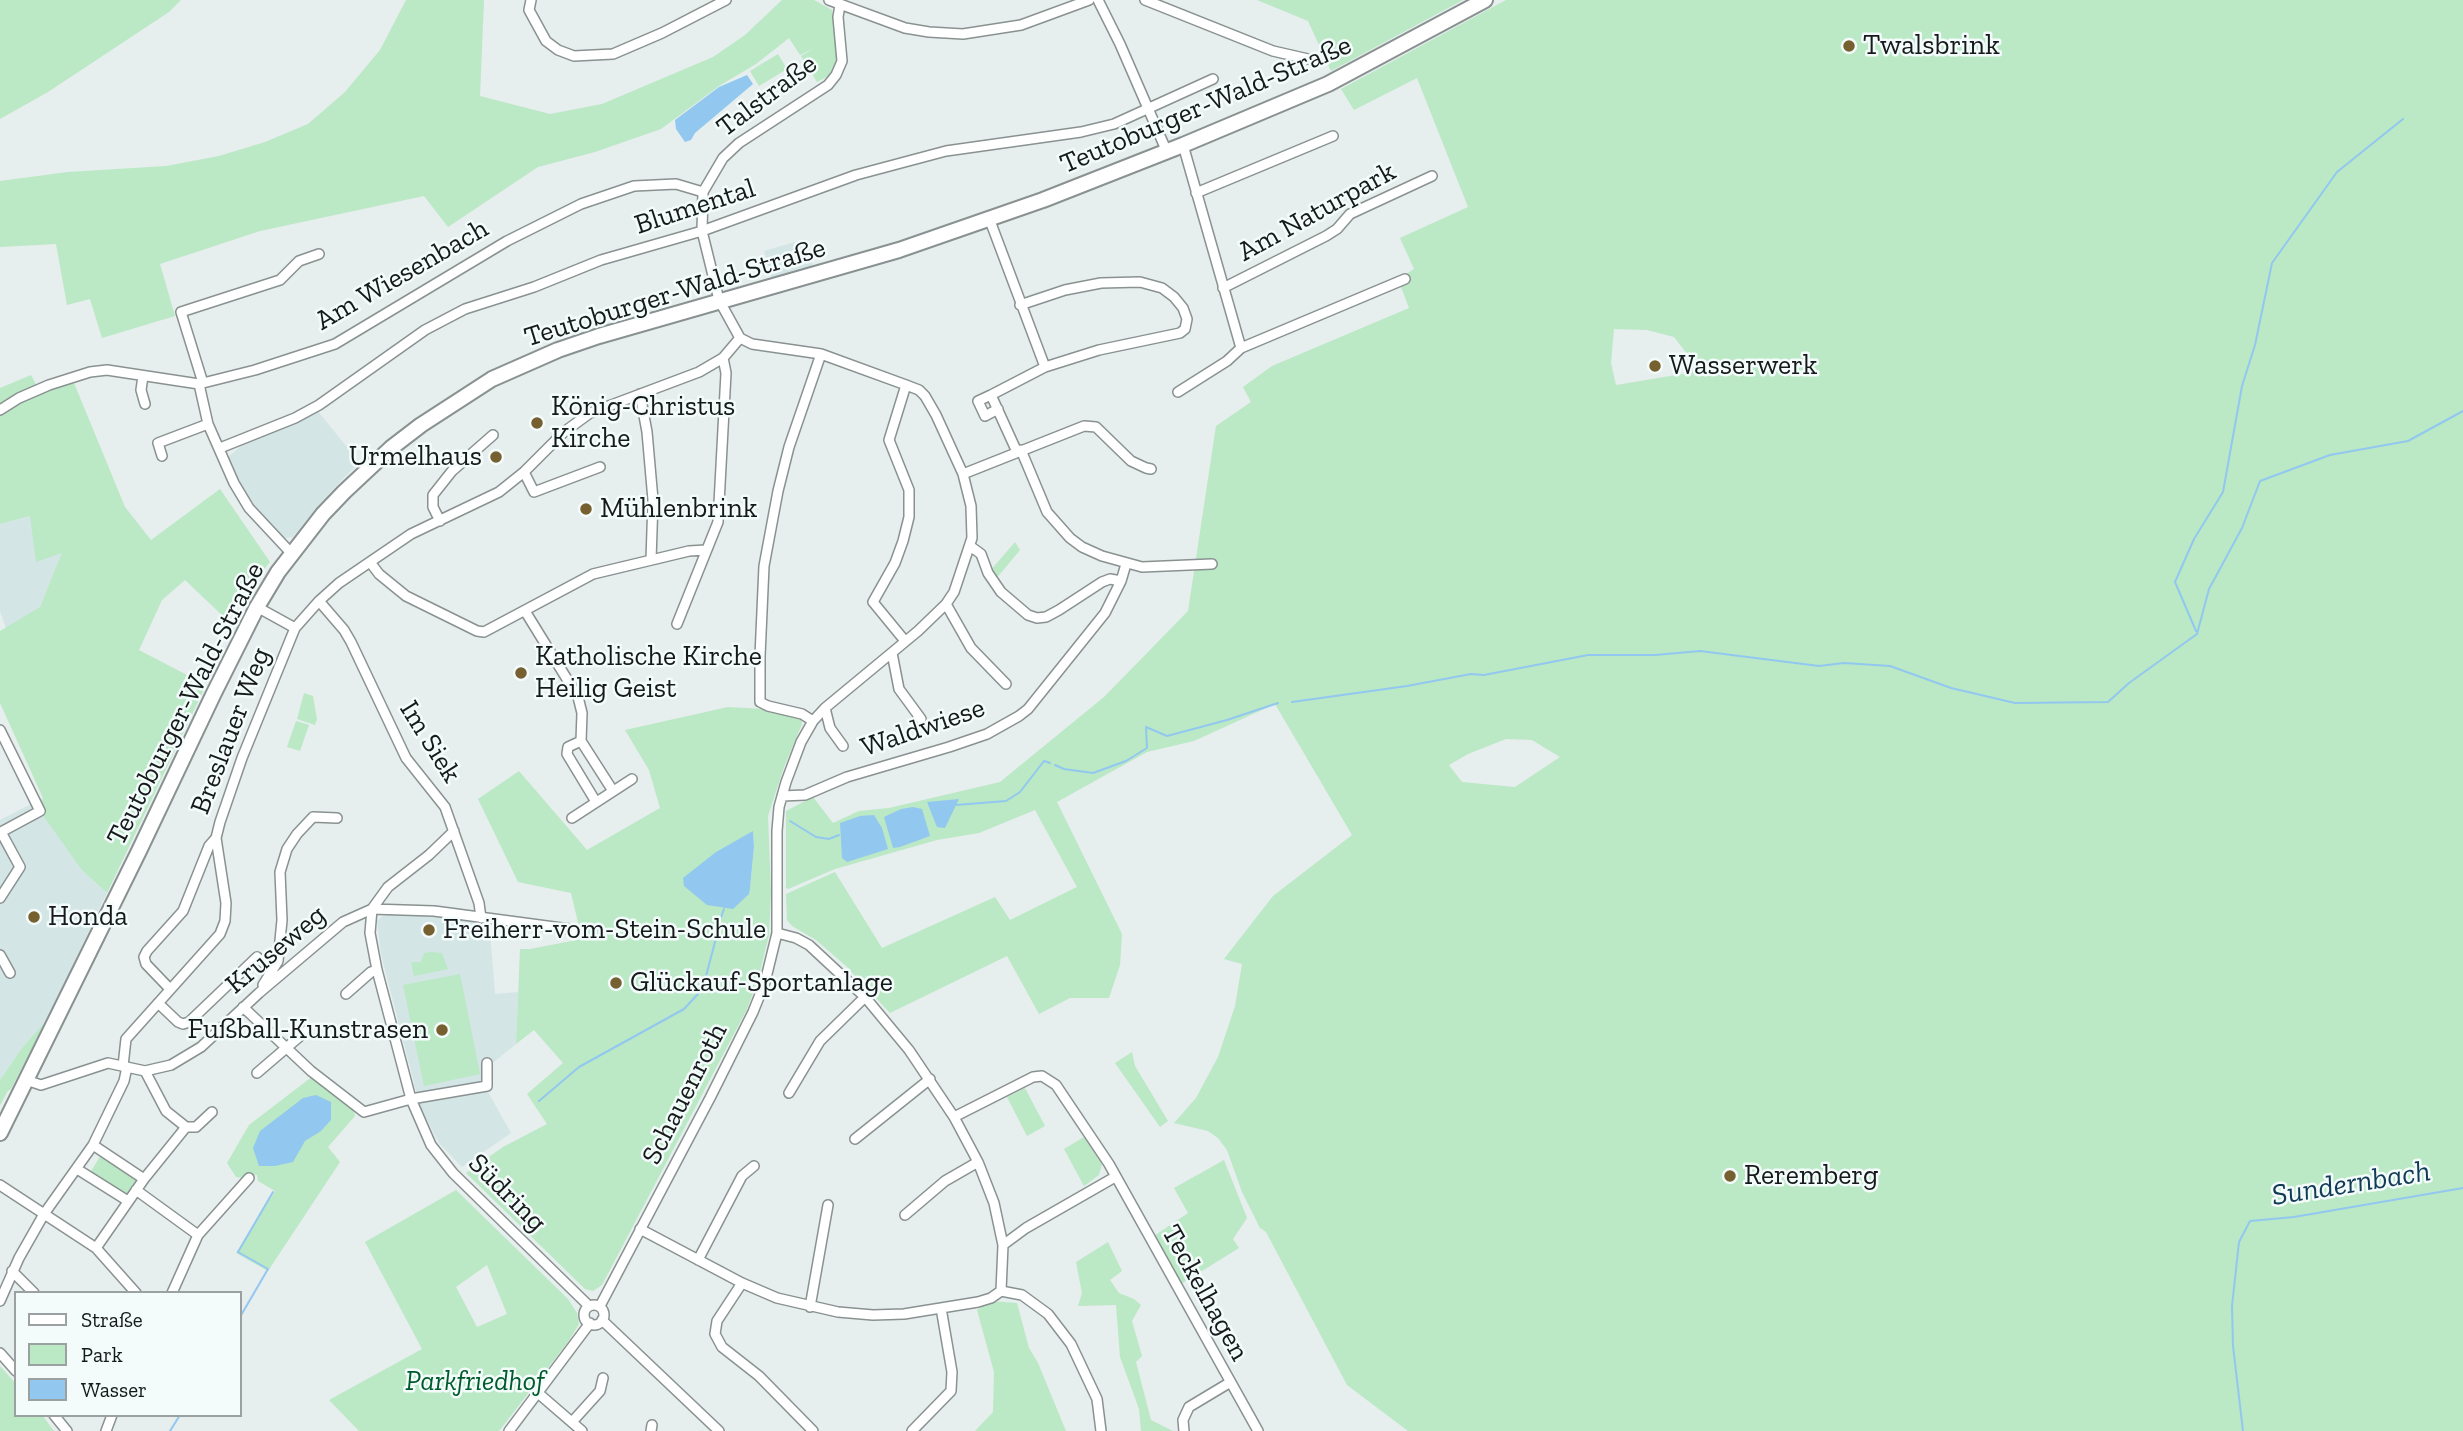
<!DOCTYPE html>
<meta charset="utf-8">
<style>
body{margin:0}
#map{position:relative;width:2463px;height:1431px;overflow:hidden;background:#e6eeee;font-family:"Zilla Slab",serif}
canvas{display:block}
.legend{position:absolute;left:14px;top:1291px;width:228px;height:126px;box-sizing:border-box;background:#f3fbfb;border:2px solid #9ba1a1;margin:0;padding:9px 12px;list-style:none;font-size:21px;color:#161919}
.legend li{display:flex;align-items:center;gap:14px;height:35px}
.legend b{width:35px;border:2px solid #9ba1a1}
</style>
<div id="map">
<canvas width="2463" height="1431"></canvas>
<ul class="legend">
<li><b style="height:9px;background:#fff"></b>Straße</li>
<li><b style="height:19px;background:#bbe8c5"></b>Park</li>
<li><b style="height:19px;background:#92c8ef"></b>Wasser</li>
</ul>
</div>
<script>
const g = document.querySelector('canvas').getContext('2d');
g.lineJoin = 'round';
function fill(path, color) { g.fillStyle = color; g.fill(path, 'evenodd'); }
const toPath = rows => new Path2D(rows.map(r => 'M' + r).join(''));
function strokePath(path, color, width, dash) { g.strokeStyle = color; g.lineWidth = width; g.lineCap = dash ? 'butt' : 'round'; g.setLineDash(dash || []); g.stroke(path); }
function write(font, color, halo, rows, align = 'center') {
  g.font = font + ' "Zilla Slab",serif'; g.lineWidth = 5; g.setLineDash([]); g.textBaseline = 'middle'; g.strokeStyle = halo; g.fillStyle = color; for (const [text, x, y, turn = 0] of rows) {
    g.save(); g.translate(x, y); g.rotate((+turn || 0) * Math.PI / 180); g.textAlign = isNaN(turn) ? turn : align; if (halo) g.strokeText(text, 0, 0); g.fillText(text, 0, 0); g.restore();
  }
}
const built = toPath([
 [805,239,814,269,772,280,764,251],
 [317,410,359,462,326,497,293,537,284,538,263,517,244,490,228,457,246,442],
 [31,516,63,552,40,607,6,628,0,611,0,524],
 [43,798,82,870,107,893,46,1021,22,1048,0,1080,0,820],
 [424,914,489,920,495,994,518,992,516,1044,490,1065,488,1092,511,1133,462,1167,439,1143,420,1106,381,954,377,921,384,915]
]);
const green = toPath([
 [0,0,181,0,169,12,48,92,0,119],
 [406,0,484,0,480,96,550,114,602,104,713,57,745,35,782,0,814,0,832,10,838,57,830,75,817,82,801,56,814,48,800,55,789,38,756,64,719,86,661,129,595,152,538,167,448,227,424,196,260,231,160,264,175,316,102,338,90,299,67,305,56,244,0,247,0,181,68,172,166,166,219,156,265,142,308,124,345,92,380,50],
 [1257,0,1463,0,1331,71,1308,21],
 [1506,0,2463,0,2463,1431,1408,1431,1347,1385,1266,1232,1260,1228,1242,1192,1227,1150,1218,1138,1208,1131,1174,1123,1196,1098,1218,1057,1235,1006,1242,964,1224,959,1273,896,1352,835,1275,704,1194,741,1147,752,1057,802,1122,934,1120,965,1109,998,1070,998,1039,1014,1007,956,890,1013,846,966,816,940,792,926,787,920,786,894,835,872,882,948,995,897,1010,920,1077,887,1035,810,979,833,937,840,835,869,788,889,786,888,786,811,813,797,833,823,859,811,889,808,1000,782,1104,697,1188,611,1216,426,1251,402,1243,387,1272,366,1409,308,1398,279,1414,269,1400,238,1468,207,1417,78,1354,110,1341,89],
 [1614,329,1647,330,1674,337,1688,355,1688,373,1616,385,1611,363],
 [1506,739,1532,740,1560,757,1515,787,1462,782,1449,765,1468,754],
 [778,54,787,69,759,86,750,71],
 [31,375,40,392,74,383,125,507,151,540,220,489,270,562,224,617,185,580,162,600,139,650,206,685,107,893,82,870,40,811,43,798,0,703,0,631,40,607,62,553,36,562,30,516,0,524,0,388],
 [1015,542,1020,550,995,580,990,571],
 [304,693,313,696,317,719,315,725,297,719],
 [728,707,764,709,801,719,802,724,784,767,768,816,771,892,769,935,758,980,747,1009,602,1285,593,1291,585,1289,466,1173,503,1147,547,1124,527,1094,563,1063,534,1030,516,1044,520,949,530,949,582,939,571,893,518,882,478,799,519,771,587,850,660,808,649,770,625,730],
 [753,832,754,847,750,888,716,852],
 [296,721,309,725,300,751,287,747],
 [431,952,442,953,448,969,414,976,411,962,421,962,424,953],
 [460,974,480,1074,424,1086,403,985],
 [46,1021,11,1089,8,1091,0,1105,0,1080,22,1048],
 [1132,1052,1135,1066,1168,1121,1160,1127,1115,1063],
 [313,1076,353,1106,355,1116,328,1147,340,1162,268,1271,236,1253,275,1191,258,1181,257,1175,247,1174,243,1178,236,1177,227,1163,249,1125],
 [1025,1088,1045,1126,1027,1136,1007,1097],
 [1084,1137,1102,1164,1099,1175,1084,1186,1064,1149],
 [101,1155,139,1180,128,1197,90,1173],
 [1224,1160,1247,1218,1233,1239,1239,1248,1181,1284,1154,1236,1188,1213,1174,1188],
 [456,1190,568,1299,577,1313,579,1324,568,1342,499,1431,359,1431,329,1400,422,1349,365,1242],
 [487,1265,507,1314,477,1327,456,1287],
 [1108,1242,1122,1271,1110,1280,1119,1293,1134,1299,1141,1305,1132,1321,1142,1356,1136,1362,1151,1420,1173,1431,1141,1431,1139,1409,1120,1357,1116,1305,1078,1306,1082,1293,1076,1262],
 [991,1301,1017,1303,1029,1348,1038,1363,1066,1431,975,1431,993,1412,994,1372,977,1310],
 [0,1366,16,1384,16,1415,42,1415,54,1431,0,1431]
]);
const water = toPath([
 [747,75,753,84,695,133,691,140,685,142,676,129,675,120,719,87],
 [959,799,945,828,937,827,927,802],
 [913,807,922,809,930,836,900,847,893,848,884,817,901,809],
 [874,815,882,828,888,849,847,862,842,858,840,823,860,816],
 [753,831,754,847,750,888,749,894,733,909,707,905,684,886,683,878,716,852],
 [316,1095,331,1102,331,1120,321,1131,305,1141,293,1162,275,1166,259,1166,253,1148,260,1131,303,1098]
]);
const stream = toPath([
 [2196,631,2175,582,2194,539,2223,492,2242,386,2255,345,2272,263,2337,172,2403,119],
 [1292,702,1407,686,1471,674,1484,675,1588,655,1655,655,1700,651,1819,666,1844,663,1890,666,1951,688,2015,703,2108,702,2129,683,2197,634,2209,589,2242,528,2260,481,2330,455,2408,441,2463,411],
 [1055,765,1064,769,1093,773,1126,761,1147,748,1146,727,1167,736,1227,720,1278,703],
 [956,805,1006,801,1020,792,1044,761,1050,763],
 [790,821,816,837,829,839,839,835],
 [720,920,724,909],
 [539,1101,579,1067,684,1009,698,994,706,976,719,927],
 [240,1317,268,1269,238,1252,273,1192],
 [170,1431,180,1415],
 [2243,1431,2233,1346,2232,1306,2239,1242,2250,1221,2294,1217,2463,1188]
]);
const minor = toPath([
 [531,0,529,10,546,41,558,50,574,56,613,54,662,33,726,0],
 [829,0,905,28,929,32,963,34,1021,25,1089,0],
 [1098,0,1120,44,1167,152],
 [1145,0,1273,51,1308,59],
 [1183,145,1241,348],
 [1196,193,1333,136],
 [989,218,1045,367],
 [1223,288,1326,236,1337,229,1350,214,1432,176],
 [143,376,141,390,145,404],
 [203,383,181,312,280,280,299,261,319,254],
 [199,384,208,424,234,483,249,508,291,553],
 [1178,392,1227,361,1241,348,1405,279],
 [640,394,647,432,653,500,651,560],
 [991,395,978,401,985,416,998,409],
 [0,410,19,398,49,385,90,372,107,370,199,384,255,370,335,344,507,241,581,204,634,186,676,184,703,192],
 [220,448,295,418,319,405,425,330,465,309,534,287,601,260,702,231,856,175,946,151,1081,132,1114,124,1213,79],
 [1021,450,1047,512,1070,538,1082,547,1102,556,1142,567,1212,564],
 [1017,452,991,395,1045,367,1099,350,1180,333,1185,329,1187,319,1183,308,1174,297,1162,288,1140,282,1101,283,1065,290,1020,305],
 [162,456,158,443,208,424],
 [524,472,534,492,600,467],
 [963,474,1084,426,1096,427,1131,461,1146,468,1151,469],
 [440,521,433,507,433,495,452,471,493,435],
 [970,546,981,554,988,573,1001,592,1028,615,1037,618,1046,617,1059,610,1102,582,1110,579,1121,581],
 [370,562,379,574,406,596,477,631,484,632,593,574,689,551,706,550],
 [319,601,344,630,351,642,406,758,445,807,479,903,481,918],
 [946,604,971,648,1006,684],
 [525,611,578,697,582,713,581,741,613,791],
 [677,624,718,522,726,373,723,358],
 [295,628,319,601,339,583,411,534,499,492,524,472,564,432,590,413,699,372,723,358,740,338],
 [905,641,873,602,895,563,903,541,909,517,909,490,889,440,906,385],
 [892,653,899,689,921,719],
 [825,708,830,728,843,746],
 [813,721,802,714,768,706,760,702,760,656,764,566,778,491,789,447,821,354],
 [0,730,40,811,1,832,20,867,0,898],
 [581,741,568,747,567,754,596,802],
 [782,796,805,795,847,777,949,747,987,734,1019,716,1028,709,1105,613,1121,581,1126,564],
 [572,818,632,779],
 [454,831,429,855,388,887,372,909,370,933,377,970,411,1099,431,1145,453,1173,589,1306],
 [0,955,10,973],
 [263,985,278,961,282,920,280,872,287,849,297,834,313,817,337,818],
 [170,989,146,964,144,957,147,951,183,911,209,846,216,838],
 [346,994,371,972,377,970],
 [158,1003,178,1022,183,1024,189,1022,257,957,273,972],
 [243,1007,311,1071,364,1112,411,1099,487,1086,487,1063],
 [123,1066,126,1039,220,934,225,921,226,903,216,838,220,822,242,758,295,628,257,607],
 [145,1071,166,1111,186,1127,196,1127,212,1112],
 [257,1073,306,1031],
 [26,1080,41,1085,108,1063,145,1071,171,1065,201,1047,259,993,343,922,372,909,434,911,577,930],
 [789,1093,820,1041,865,997],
 [954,1117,1033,1077,1042,1076,1056,1085,1109,1164,1258,1431],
 [855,1139,930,1079],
 [93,1145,144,1179],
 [77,1169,128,1201],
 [0,1185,96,1248,136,1293],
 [136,1190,198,1235],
 [905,1215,945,1181,978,1162],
 [640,1229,742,1283,777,1298,838,1312,873,1315,904,1314,978,1302,991,1298,1001,1291,1003,1245,994,1203,978,1162,954,1117,909,1050,865,997,809,945,796,938,777,933],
 [1003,1245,1026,1228,1115,1177],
 [96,1248,144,1179,186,1127],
 [698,1260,742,1176,754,1166],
 [12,1271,34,1293],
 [742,1283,717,1321,715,1334,722,1347,759,1376,813,1431],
 [1001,1291,1022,1295,1048,1314,1071,1344,1097,1399,1101,1431],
 [172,1293,198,1235,249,1178],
 [0,1301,19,1258,44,1214,93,1145,124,1081,127,1067],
 '584 1315a10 10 0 1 1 20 0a10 10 0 1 1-20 0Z',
 [600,1306,710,1098,753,1012,765,982,777,933,777,831,779,807,786,782,801,742,813,721,825,708,918,631,946,604,954,592,972,538,971,506,963,474,936,415,925,396,919,390,906,385,821,354,752,344,740,338,719,300,702,231,703,192,723,158,739,143,828,85,836,75,842,61,838,17,840,5],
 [810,1307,828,1205],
 [602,1320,719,1431],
 [0,1353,16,1371],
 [538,1393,582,1431],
 [54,1415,67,1431],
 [572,1422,600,1391,603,1378],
 [106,1431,112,1415],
 [509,1431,590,1323],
 [651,1431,652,1425],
 [912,1431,951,1391,952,1372,941,1308],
 [1184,1431,1183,1420,1189,1407,1229,1383]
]);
const primary = toPath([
 [0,1133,139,851,214,693,257,607,278,572,323,514,344,492,391,448,421,425,492,379,558,350,599,336,899,250,1043,200,1183,145,1328,84,1485,0]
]);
const markers = [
 [1849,46,7,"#766030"],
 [1655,366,7,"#766030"],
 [537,423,7,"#766030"],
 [496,457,7,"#766030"],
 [586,509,7,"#766030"],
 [521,673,7,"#766030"],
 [34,917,7,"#766030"],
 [429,930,7,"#766030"],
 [616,983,7,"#766030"],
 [442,1030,7,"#766030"],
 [1730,1176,7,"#766030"]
];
const poiNames = [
 ["Twalsbrink",1863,46],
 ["Wasserwerk",1669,366],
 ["König-Christus",551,407],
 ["Kirche",551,439],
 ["Urmelhaus",482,457,"right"],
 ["Mühlenbrink",600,509],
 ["Katholische Kirche",535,657],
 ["Heilig Geist",535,689],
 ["Honda",48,917],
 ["Freiherr-vom-Stein-Schule",443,930],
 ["Glückauf-Sportanlage",630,983],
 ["Fußball-Kunstrasen",428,1030,"right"],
 ["Reremberg",1744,1176]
];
const streetNames = [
 ["Talstraße",767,96,-37],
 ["Teutoburger-Wald-Straße",1206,105,-23],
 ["Blumental",695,207,-18],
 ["Am Naturpark",1317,212,-29],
 ["Am Wiesenbach",402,275,-30],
 ["Teutoburger-Wald-Straße",675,293,-17],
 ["Teutoburger-Wald-Straße",186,704,-63],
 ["Waldwiese",923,728,-19],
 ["Breslauer Weg",231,731,-69],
 ["Im Siek",430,742,58],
 ["Kruseweg",276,950,-40],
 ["Schauenroth",685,1094,-63],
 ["Südring",507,1193,45],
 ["Teckelhagen",1205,1293,61]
];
const parkNames = [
 ["Parkfriedhof",475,1382]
];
const waterNames = [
 ["Sundernbach",2351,1184,-9]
];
fill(built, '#d3e5e5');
fill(green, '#bbe8c5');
fill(water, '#92c8ef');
strokePath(stream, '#92c8ef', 2);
strokePath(minor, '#8a9191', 12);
strokePath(primary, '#8a9191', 18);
strokePath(minor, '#fff', 9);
strokePath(primary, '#fff', 14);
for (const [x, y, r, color] of markers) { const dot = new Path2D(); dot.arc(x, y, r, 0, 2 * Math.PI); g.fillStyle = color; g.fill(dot); strokePath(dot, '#f3fbfb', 2.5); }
write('28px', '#161919', '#f3fbfb', poiNames, 'left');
write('28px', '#161919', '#f3fbfb', streetNames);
write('italic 28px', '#005b2b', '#f3fbfb', parkNames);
write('italic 30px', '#103a55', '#f3fbfb', waterNames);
</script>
